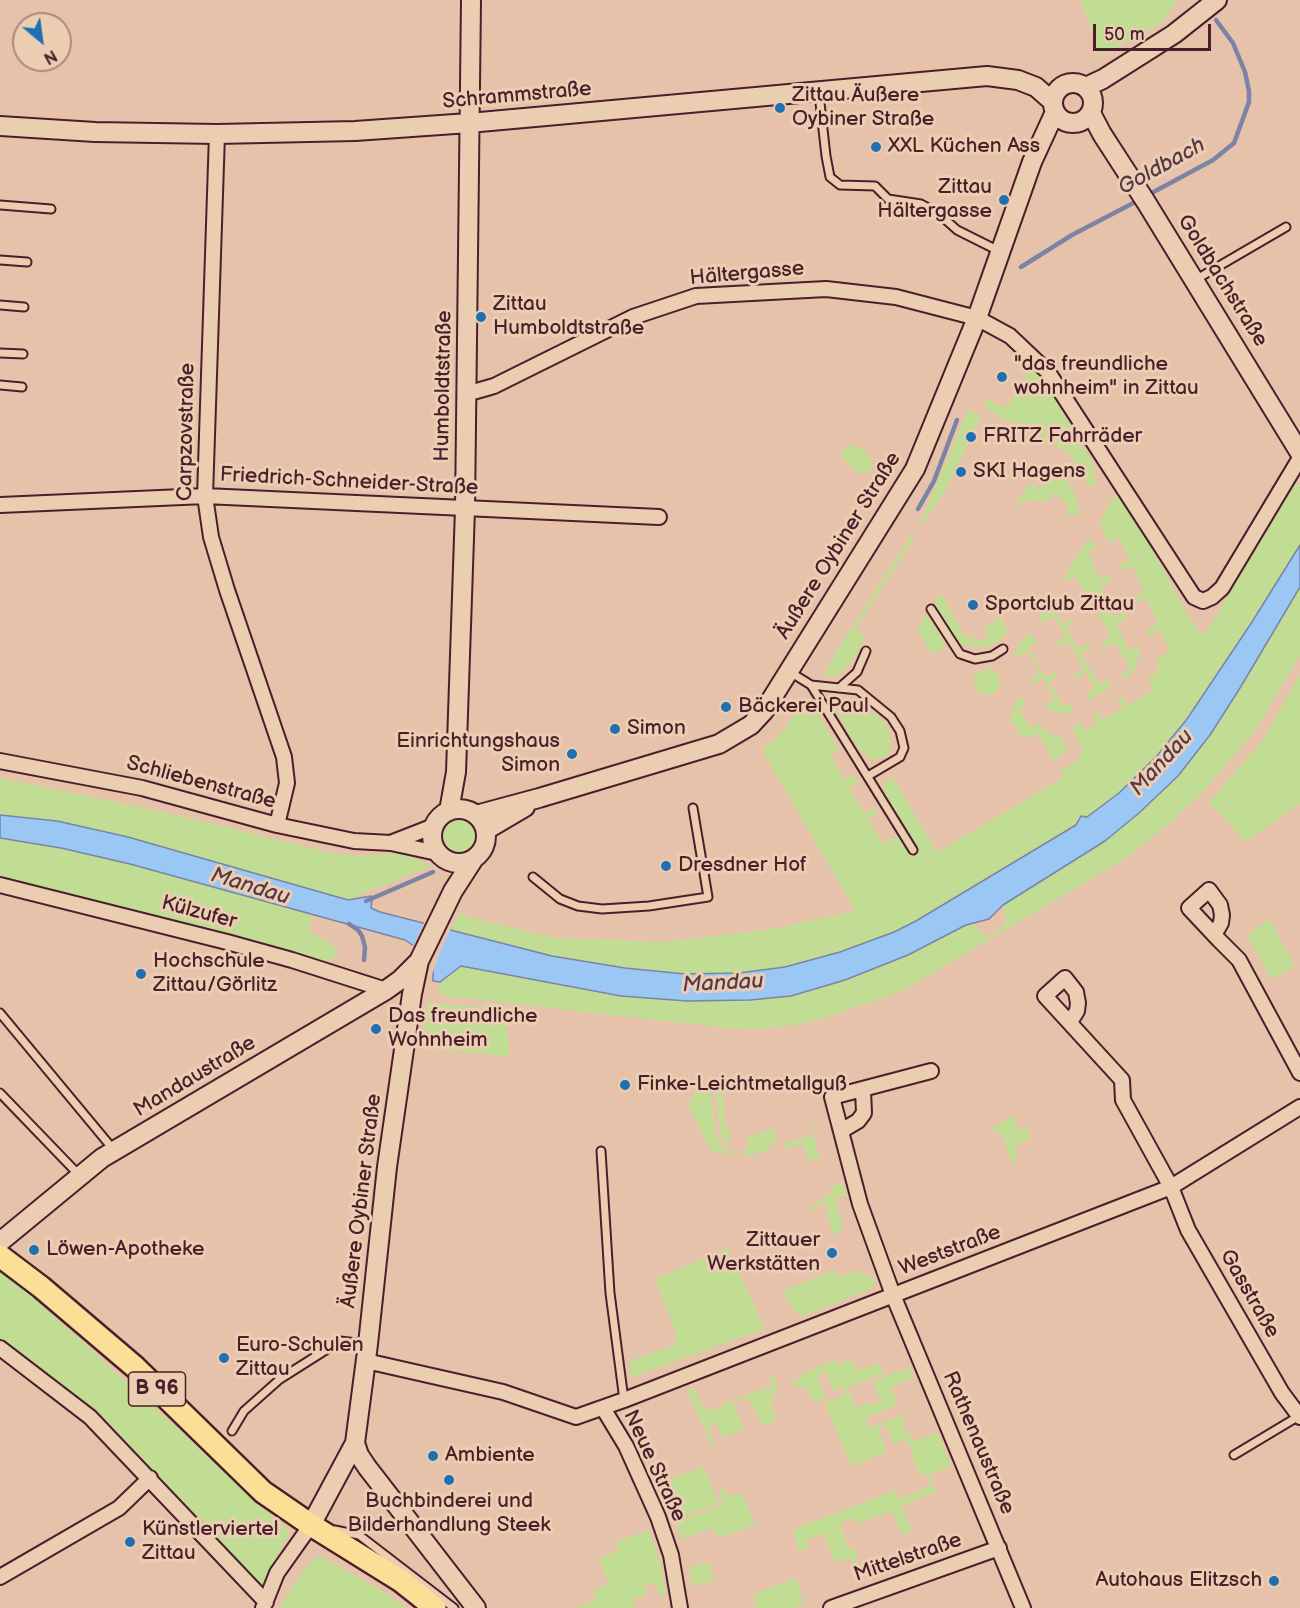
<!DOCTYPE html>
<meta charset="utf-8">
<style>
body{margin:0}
#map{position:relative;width:1300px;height:1608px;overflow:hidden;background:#e7c2ab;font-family:"Balsamiq Sans",sans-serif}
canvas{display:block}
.north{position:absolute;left:12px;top:12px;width:60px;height:60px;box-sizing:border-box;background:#ebceb2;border:2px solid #ab887c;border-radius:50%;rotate:151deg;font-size:16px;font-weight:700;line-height:24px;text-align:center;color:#4a1f2b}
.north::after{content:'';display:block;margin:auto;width:21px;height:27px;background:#1f6fb2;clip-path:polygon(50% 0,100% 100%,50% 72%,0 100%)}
.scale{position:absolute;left:1093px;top:24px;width:118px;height:27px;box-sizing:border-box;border:3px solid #4a1f2b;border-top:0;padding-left:8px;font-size:18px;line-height:21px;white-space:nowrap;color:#4a1f2b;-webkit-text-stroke:4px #ebceb2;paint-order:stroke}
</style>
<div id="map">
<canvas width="1300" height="1608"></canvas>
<div class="north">N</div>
<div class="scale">50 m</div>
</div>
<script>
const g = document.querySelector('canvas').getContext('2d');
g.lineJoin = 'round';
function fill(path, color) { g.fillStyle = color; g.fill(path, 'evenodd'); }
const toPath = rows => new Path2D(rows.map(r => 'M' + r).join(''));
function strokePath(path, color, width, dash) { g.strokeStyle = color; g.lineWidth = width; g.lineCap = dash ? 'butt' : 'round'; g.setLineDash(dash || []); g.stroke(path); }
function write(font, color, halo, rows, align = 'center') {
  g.font = font + ' "Balsamiq Sans",sans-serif'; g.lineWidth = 6; g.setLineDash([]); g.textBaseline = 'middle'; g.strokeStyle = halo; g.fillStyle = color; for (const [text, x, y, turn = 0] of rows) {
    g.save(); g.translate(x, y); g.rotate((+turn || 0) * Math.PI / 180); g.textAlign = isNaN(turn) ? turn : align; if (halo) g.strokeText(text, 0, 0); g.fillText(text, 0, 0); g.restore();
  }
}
const green = toPath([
 [1080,0,1177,0,1161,23,1101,56],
 [1033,369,1053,396,1095,467,1093,470,1097,483,1095,486,1091,486,1088,484,1069,454,1016,421,1008,422,984,407,986,399,1003,407,1005,404,1009,406,1019,382],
 [969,408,981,417,945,491,922,526,920,523],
 [852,445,865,450,873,465,868,472,863,472,860,475,846,462,841,454,845,451,844,448],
 [1062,470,1076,496,1080,514,1066,515,1069,505,1054,493,1048,502,1033,500,1015,505,1029,483,1040,490,1048,479],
 [1297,481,1300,486,1300,545,1252,622,1187,719,1156,757,1120,793,1087,817,1081,816,1076,825,916,921,894,932,840,952,785,967,739,973,685,974,625,968,552,956,451,929,459,913,469,917,555,938,666,942,765,930,849,913,855,910,762,750,782,732,807,697,839,749,830,755,845,780,854,775,859,782,849,788,865,813,875,808,878,813,868,819,883,844,897,837,901,838,911,855,917,851,884,796,883,791,884,784,892,776,937,852,1063,778,1060,771,1079,760,1083,749,1073,730,1074,726,1080,722,1086,731,1097,723,1092,714,1097,712,1103,720,1123,708,1118,699,1122,696,1128,705,1154,690,1148,681,1157,672,1158,657,1170,651,1160,630,1148,635,1146,630,1158,624,1146,598,1134,603,1132,597,1144,592,1132,565,1120,570,1118,565,1129,560,1120,538,1108,543,1100,521,1110,503,1115,497,1123,495,1193,624,1204,636],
 [912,534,915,537,855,629,866,636,856,656,841,674,833,677,823,676,839,647],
 [1090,539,1097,548,1088,552,1099,579,1109,575,1111,581,1101,585,1115,617,1125,613,1127,619,1117,624,1128,650,1139,646,1139,655,1135,669,1126,678,1120,674,1130,668,1115,642,1104,648,1101,643,1111,636,1094,607,1083,613,1080,608,1090,601,1075,576,1064,582,1063,580,1087,540],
 [1300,587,1300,656,1254,732,1203,792,1164,828,1123,860,904,990,834,1015,796,1025,762,1029,727,1028,445,996,438,991,440,982,461,966,621,996,687,1001,750,1000,791,996,974,923,979,932,988,937,1002,928,1006,919,1003,905,1105,841,1139,813,1178,776,1210,735,1240,688],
 [941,593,966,638,973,634,975,642,986,638,985,627,1001,617,1007,631,1004,635,999,642,986,647,968,647,959,643,934,604],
 [1053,595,1059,599,1051,604,1063,624,1071,619,1074,623,1066,628,1078,649,1087,644,1090,649,1081,654,1100,685,1108,680,1110,684,1108,689,1092,698,1090,699,1085,694,1095,688,1086,672,1076,679,1073,674,1084,668,1068,641,1057,647,1055,643,1066,637,1054,617,1043,623,1039,617],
 [927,614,945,643,943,649,932,654,917,630],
 [1031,634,1037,641,1028,647,1045,677,1055,671,1058,676,1049,682,1064,707,1074,702,1073,709,1069,713,1056,713,1044,705,1055,699,1043,678,1031,684,1029,680,1040,673,1027,652,1016,658,1015,652,1026,635],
 '974 682a13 13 0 1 1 26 0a13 13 0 1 1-26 0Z',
 [1300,675,1300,803,1246,842,1209,802,1263,740],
 [1020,698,1023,699,1027,704,1019,709,1031,728,1039,724,1046,732,1063,738,1067,749,1062,755,1053,761,1038,733,1030,738,1017,734,1018,725,1010,723,1016,699],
 [848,700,853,701,878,716,886,724,891,739,891,746,889,754,884,758,873,760,870,759,856,746,838,713,839,705],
 [0,778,168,813,327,852,353,856,403,854,413,856,431,866,348,900,128,837,57,821,0,815],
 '444 836a16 16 0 1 1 32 0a16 16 0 1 1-32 0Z',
 [0,838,61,848,130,864,313,915,308,930,339,949,331,962,0,878],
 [1270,919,1295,967,1271,979,1247,935],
 [428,1003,505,1009,510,1057,423,1047],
 [722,1088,725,1124,730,1135,727,1144,731,1152,737,1154,737,1156,731,1154,726,1149,720,1133,716,1094,716,1089],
 [696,1092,711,1092,715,1132,726,1156,713,1152,708,1146,688,1104],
 [807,1112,820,1159,808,1161,803,1144,784,1148,783,1143,812,1136,806,1113],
 [1016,1117,1016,1130,1028,1128,1030,1139,1015,1146,1017,1160,1011,1162,1003,1135,992,1130,993,1128,1008,1118],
 [773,1126,777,1143,769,1144,770,1150,746,1156,742,1153,749,1146,747,1136,769,1131,769,1127],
 [843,1183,847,1195,836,1198,843,1230,832,1235,826,1202,812,1209,810,1206,834,1192,831,1186],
 [728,1248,765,1329,629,1378,631,1360,673,1346,677,1334,655,1279],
 [0,1266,290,1532,259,1590,94,1413,0,1338],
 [834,1270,839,1278,856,1271,874,1279,876,1284,869,1290,803,1316,794,1310,782,1291],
 [834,1360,837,1365,848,1360,854,1364,857,1371,879,1363,881,1370,887,1372,848,1387,856,1407,870,1402,871,1405,880,1401,873,1381,911,1367,915,1377,891,1387,898,1405,866,1418,869,1428,902,1415,906,1425,903,1426,906,1434,909,1433,913,1442,938,1432,951,1467,930,1474,936,1491,901,1507,912,1530,908,1533,904,1533,899,1530,892,1511,856,1524,854,1518,840,1523,849,1549,855,1548,861,1584,850,1558,834,1562,824,1533,806,1540,809,1548,798,1552,794,1529,896,1490,898,1500,931,1486,927,1474,920,1476,911,1454,913,1453,910,1443,907,1444,905,1439,893,1444,885,1425,878,1428,887,1452,851,1466,825,1403,846,1394,843,1387,833,1390,826,1372,817,1376,826,1398,813,1402,807,1388,793,1385,792,1382,800,1379,799,1376],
 [774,1374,778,1387,770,1401,777,1420,762,1426,756,1409,753,1409,749,1398,733,1403,744,1429,723,1438,716,1423,708,1428,715,1443,711,1444,687,1390,694,1387,704,1411,716,1406,718,1410,723,1408,721,1405,764,1388,765,1391,771,1389,770,1386,773,1385,769,1376],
 [703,1466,719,1503,675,1519,662,1483],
 [723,1489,728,1495,734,1496,740,1493,743,1495,755,1525,718,1539,713,1528,681,1539,676,1522,724,1505,719,1490],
 [649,1530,661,1566,666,1593,658,1595,656,1583,645,1585,646,1596,632,1599,635,1608,576,1608,595,1600,594,1590,609,1584,599,1559,619,1550,615,1542],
 [316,1556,326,1559,384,1592,406,1608,279,1608,299,1577],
 [710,1563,714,1581,692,1586,689,1567],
 [796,1578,804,1604,792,1608,752,1608,758,1606,753,1594]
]);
const water = toPath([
 [1300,545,1300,587,1240,688,1210,735,1178,776,1139,813,1105,841,1003,905,989,919,966,925,908,955,845,980,791,996,750,1000,687,1001,621,996,461,966,440,982,433,981,433,959,405,940,130,864,61,848,0,838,0,815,57,821,128,837,348,900,371,896,372,900,371,908,380,912,552,956,625,968,685,974,739,973,785,967,840,952,894,932,916,921,1076,825,1081,816,1087,817,1119,793,1156,757,1187,719,1252,622,1300,545]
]);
const pier = toPath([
 [425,921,452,926,440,952,430,980,430,961,412,948]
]);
const stream = toPath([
 [1148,195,1213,160,1234,143,1249,102,1249,91,1245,72,1233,43,1216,20],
 [1021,267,1072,235,1141,199],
 [918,509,934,481,957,420],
 [366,901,433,872],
 [349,924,358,930,362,936,365,947,364,960]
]);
const lane = toPath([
 [819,94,826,156,830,177,840,185,875,186,888,199,921,204,938,213,957,230,999,251],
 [0,205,51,209],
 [0,260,27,262],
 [1195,280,1286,227],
 [0,305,24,307],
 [0,353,23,354],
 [0,385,22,387],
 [931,609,960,654,975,659,992,656,1003,649],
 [790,672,811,685,858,690,891,717,900,731,904,748,900,757,868,776],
 [811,685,913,850],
 [839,688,857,672,866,651],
 [533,877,560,899,578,906,602,909,649,906,708,897,693,808],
 [0,1013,113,1149],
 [0,1093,79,1175],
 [601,1151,610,1293,624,1400],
 [232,1431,244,1411,280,1379,340,1341,366,1344],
 [1234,1455,1299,1416],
 [335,1530,359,1535,454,1608]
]);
const street = toPath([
 [217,134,205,496,211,537,227,590,284,757,287,783,277,825],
 [466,394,494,386,633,317,696,296,826,289,896,297,977,318,1010,336,1048,372,1194,597,1203,601,1212,597,1222,588,1300,458],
 [0,505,205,496,659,517],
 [0,761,142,788,277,825,354,841,391,843,437,853],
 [393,842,434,826],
 [0,885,227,942,292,960,386,990],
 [1214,935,1221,923,1222,915,1220,905,1209,890,1189,908,1219,940,1239,960,1300,1073],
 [1070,1022,1077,1011,1078,1003,1076,992,1065,978,1045,996,1122,1080,1123,1100,1171,1187,1188,1230,1282,1393,1300,1417],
 [931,1071,832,1097,860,1204,893,1295,1023,1608],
 [841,1131,858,1121,864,1113,863,1090],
 [0,1348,90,1417,266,1602],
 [366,1361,503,1392,576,1417,624,1400,1171,1187,1300,1107],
 [603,1408,626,1446,658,1517,671,1555,680,1608],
 [0,1577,119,1508,150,1478],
 [263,1608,277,1573,311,1525],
 [831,1608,999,1548]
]);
const secondary = toPath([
 '1053 103a20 20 0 1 1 40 0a20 20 0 1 1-40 0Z',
 [1086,87,1103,79,1174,34,1217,0],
 [1091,113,1102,134,1146,202,1300,453],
 [0,126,95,132,217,134,355,131,469,123,987,76,1018,80,1036,87,1053,102],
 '432 836a27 27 0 1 1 54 0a27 27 0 1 1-54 0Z',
 [449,811,456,772,465,509,471,0],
 [476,815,539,798,719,744,751,725,764,711,915,469,977,318,1032,162,1055,112],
 [486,830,525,807],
 [0,1242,102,1158,386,990,400,980,419,961],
 [355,1443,359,1455,367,1467,476,1608],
 [311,1525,355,1443,368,1344,387,1167,412,994,419,961,453,891,473,860]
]);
const primary = toPath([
 [0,1256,41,1287,135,1367,263,1492,311,1525,401,1581,435,1608]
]);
const markers = [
 [780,108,6,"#1f6fb2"],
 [876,147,6,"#1f6fb2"],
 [1004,200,6,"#1f6fb2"],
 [481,317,6,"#1f6fb2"],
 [1002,377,6,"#1f6fb2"],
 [971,437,6,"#1f6fb2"],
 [961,472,6,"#1f6fb2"],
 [973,605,6,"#1f6fb2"],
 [726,707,6,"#1f6fb2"],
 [615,729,6,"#1f6fb2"],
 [572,754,6,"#1f6fb2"],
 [666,866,6,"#1f6fb2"],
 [141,974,6,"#1f6fb2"],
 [376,1029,6,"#1f6fb2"],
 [625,1085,6,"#1f6fb2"],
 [34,1250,6,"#1f6fb2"],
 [832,1253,6,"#1f6fb2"],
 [224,1358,6,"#1f6fb2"],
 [433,1456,6,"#1f6fb2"],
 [449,1480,6,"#1f6fb2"],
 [130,1542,6,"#1f6fb2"],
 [1274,1581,6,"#1f6fb2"]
];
const shields = [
 [157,1389,57]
];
const shieldNames = [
 ["B 96",157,1389]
];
const streetNames = [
 ["Schrammstraße",517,96,-5],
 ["Hältergasse",747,274,-5],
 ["Goldbachstraße",1222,281,58],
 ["Humboldtstraße",444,386,-89],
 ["Carpzovstraße",187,432,-89],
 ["Friedrich-Schneider-Straße",349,482,3],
 ["Äußere Oybiner Straße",839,546,-58],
 ["Schliebenstraße",201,783,15],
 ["Külzufer",199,913,15],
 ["Mandaustraße",195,1077,-31],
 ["Äußere Oybiner Straße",362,1201,-83],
 ["Weststraße",950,1251,-21],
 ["Gasstraße",1249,1294,60],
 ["Rathenaustraße",978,1443,67],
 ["Neue Straße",654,1466,65],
 ["Mittelstraße",908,1558,-19]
];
const poiNames = [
 ["Zittau Äußere",792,96],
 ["Oybiner Straße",792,120],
 ["XXL Küchen Ass",888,147],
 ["Zittau",992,188,"right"],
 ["Hältergasse",992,212,"right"],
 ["Zittau",493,305],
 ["Humboldtstraße",493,329],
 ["\"das freundliche",1014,365],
 ["wohnheim\" in Zittau",1014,389],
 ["FRITZ Fahrräder",983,437],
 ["SKI Hagens",973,472],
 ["Sportclub Zittau",985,605],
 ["Bäckerei Paul",738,707],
 ["Simon",627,729],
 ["Einrichtungshaus",560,742,"right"],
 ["Simon",560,766,"right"],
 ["Dresdner Hof",678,866],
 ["Hochschule",153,962],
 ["Zittau/Görlitz",153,986],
 ["Das freundliche",388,1017],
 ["Wohnheim",388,1041],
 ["Finke-Leichtmetallguß",637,1085],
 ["Zittauer",820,1241,"right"],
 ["Werkstätten",820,1265,"right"],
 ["Löwen-Apotheke",46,1250],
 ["Euro-Schulen",236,1346],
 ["Zittau",236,1370],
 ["Ambiente",445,1456],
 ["Buchbinderei und",449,1502,"center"],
 ["Bilderhandlung Steek",449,1526,"center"],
 ["Künstlerviertel",142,1530],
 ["Zittau",142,1554],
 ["Autohaus Elitzsch",1262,1581,"right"]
];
const waterNames = [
 ["Goldbach",1162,167,-29],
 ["Mandau",1162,763,-47],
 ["Mandau",250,887,17],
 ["Mandau",723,984,-3]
];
fill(green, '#c1dd94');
fill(water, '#9bc7f5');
strokePath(water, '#7b84a4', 1.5);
fill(pier, '#e7c2ab');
strokePath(stream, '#7b84a4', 4.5);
strokePath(lane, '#4a1f2b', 11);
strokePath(street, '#4a1f2b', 18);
strokePath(secondary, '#4a1f2b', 22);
strokePath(primary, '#4a1f2b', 26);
strokePath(lane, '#ebceb2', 7);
strokePath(street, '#ebceb2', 14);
strokePath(secondary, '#ebceb2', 18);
strokePath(primary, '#fbdf96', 21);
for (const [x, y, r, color] of markers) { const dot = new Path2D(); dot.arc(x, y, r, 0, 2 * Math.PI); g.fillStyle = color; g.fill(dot); strokePath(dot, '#ebceb2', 2); }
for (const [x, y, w] of shields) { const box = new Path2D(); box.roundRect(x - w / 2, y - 17, w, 34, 4.5); g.fillStyle = '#ebceb2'; g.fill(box); strokePath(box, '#4a1f2b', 1.5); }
write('bold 20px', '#4a1f2b', null, shieldNames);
write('21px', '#4a1f2b', '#ebceb2', streetNames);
write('21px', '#4a1f2b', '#ebceb2', poiNames, 'left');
write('italic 22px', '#563849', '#ebceb2', waterNames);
</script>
